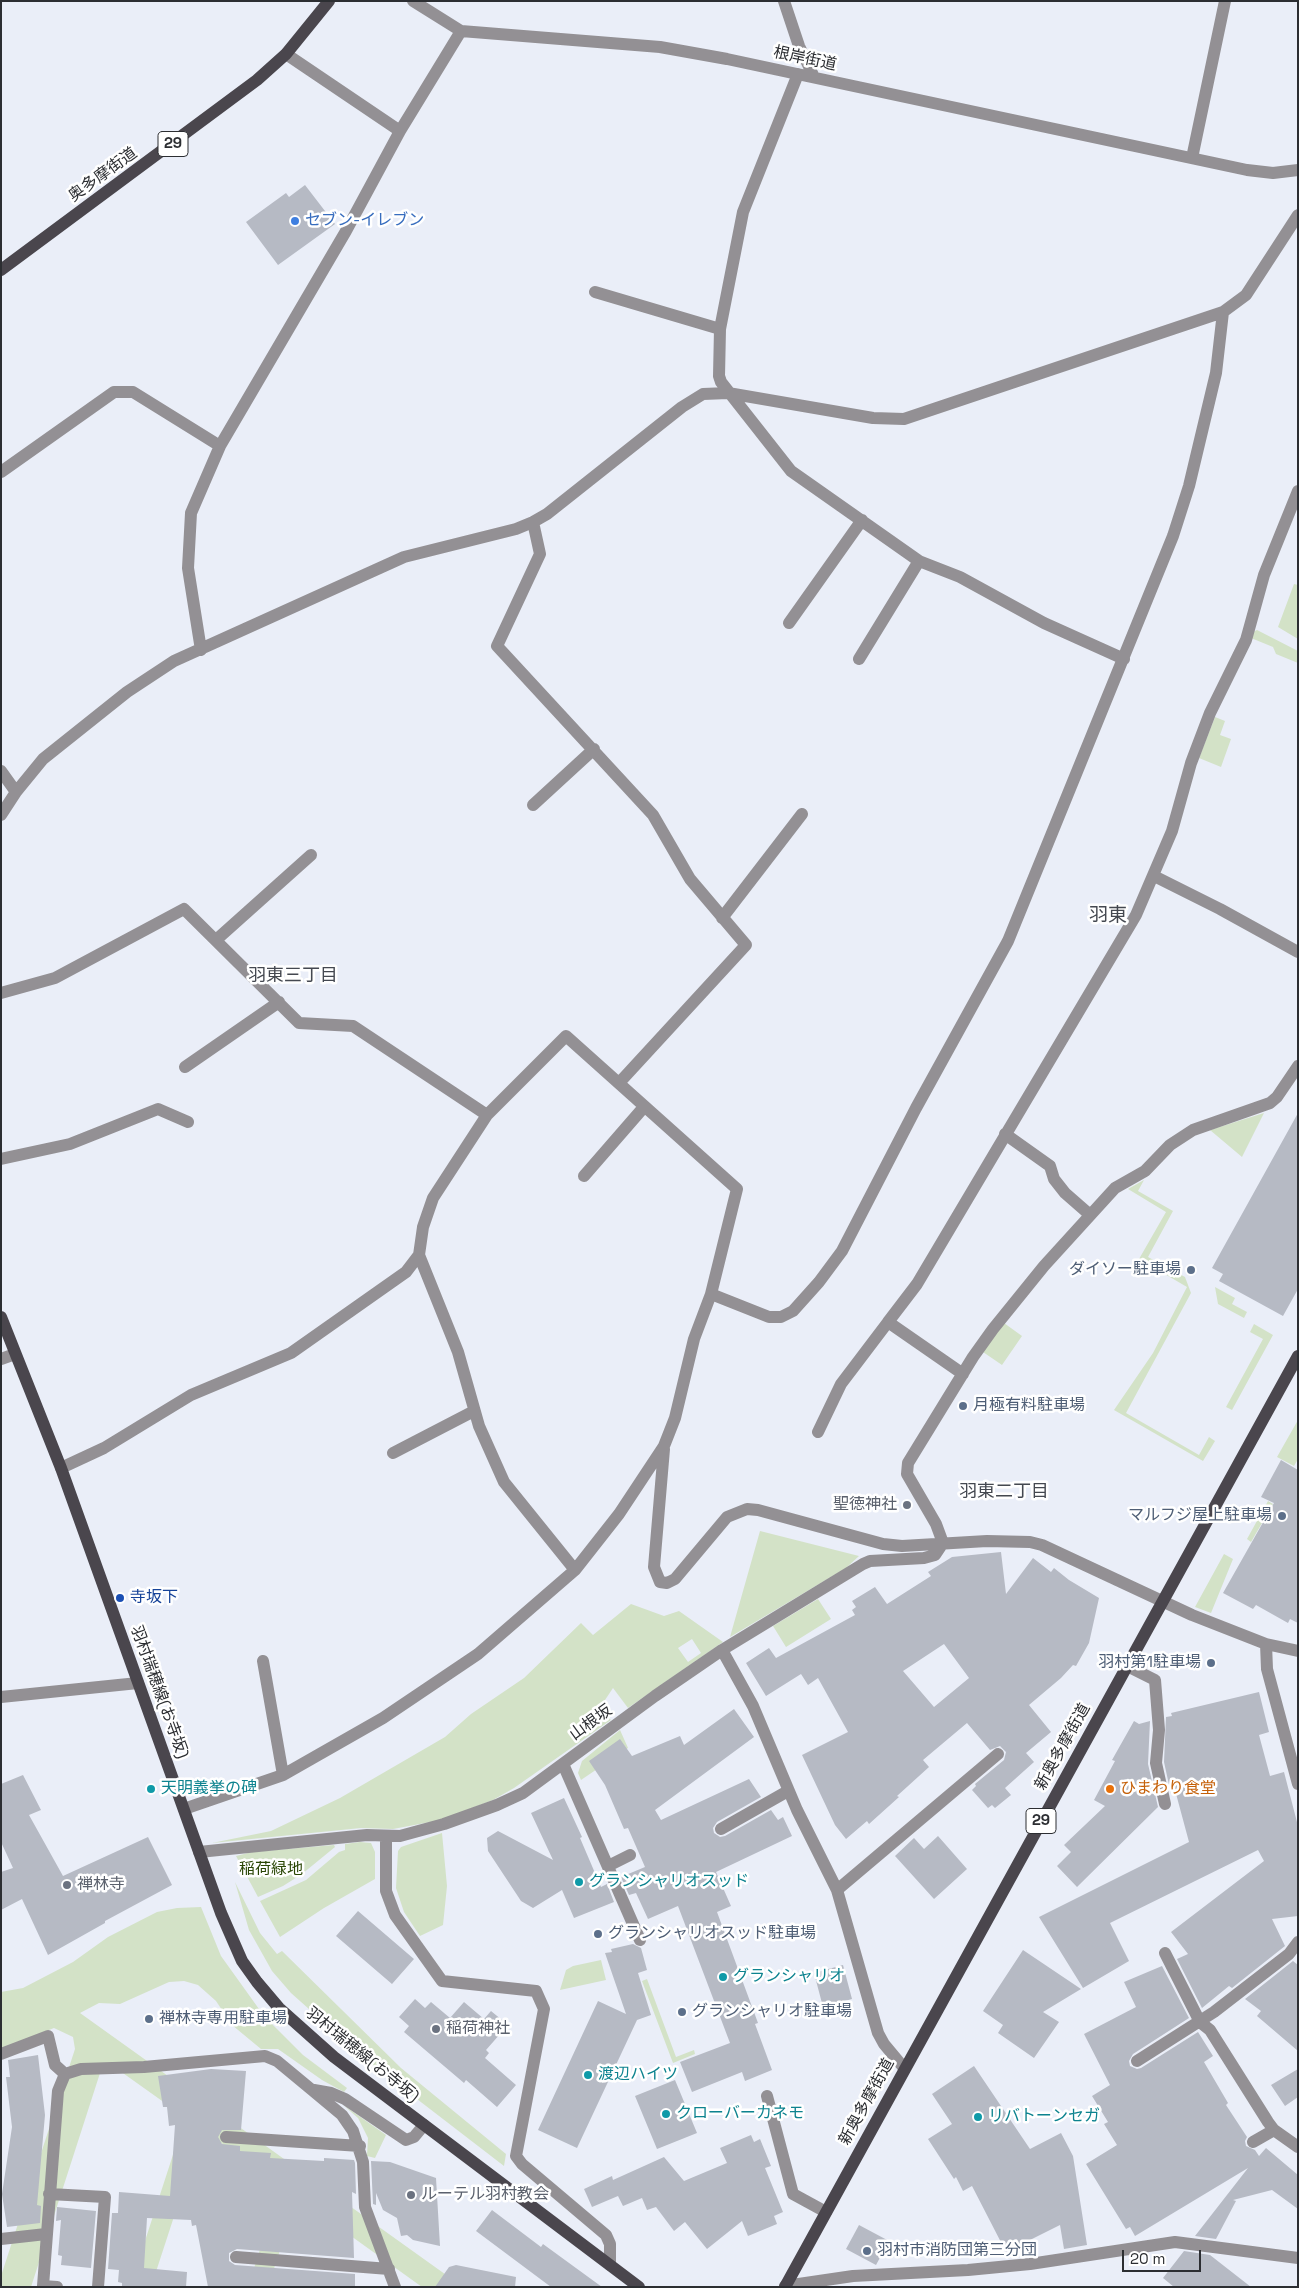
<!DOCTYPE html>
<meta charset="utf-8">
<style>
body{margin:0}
#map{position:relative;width:1299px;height:2288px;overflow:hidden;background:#eaeef8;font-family:"Space Grotesk",sans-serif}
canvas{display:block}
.frame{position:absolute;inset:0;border:2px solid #2c2e32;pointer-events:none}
.scale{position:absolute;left:1122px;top:2250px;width:79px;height:22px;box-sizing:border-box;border:2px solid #2c2e32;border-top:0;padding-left:6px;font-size:15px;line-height:18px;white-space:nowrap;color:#2c2e32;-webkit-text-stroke:4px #fff;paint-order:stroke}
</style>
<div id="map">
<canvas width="1299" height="2288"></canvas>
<div class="frame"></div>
<div class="scale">20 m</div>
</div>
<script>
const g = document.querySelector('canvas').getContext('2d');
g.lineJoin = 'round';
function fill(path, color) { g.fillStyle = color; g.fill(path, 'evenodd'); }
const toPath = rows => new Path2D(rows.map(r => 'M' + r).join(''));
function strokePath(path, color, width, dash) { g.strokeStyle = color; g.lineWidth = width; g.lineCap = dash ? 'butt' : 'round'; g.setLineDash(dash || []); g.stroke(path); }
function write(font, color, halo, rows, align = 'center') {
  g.font = font + ' "Space Grotesk","Noto Sans JP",sans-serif'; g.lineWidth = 5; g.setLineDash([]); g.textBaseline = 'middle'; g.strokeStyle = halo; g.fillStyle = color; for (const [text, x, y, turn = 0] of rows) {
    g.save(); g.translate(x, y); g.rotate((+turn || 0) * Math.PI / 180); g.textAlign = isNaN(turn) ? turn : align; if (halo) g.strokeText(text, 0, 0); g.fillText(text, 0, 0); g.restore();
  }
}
const green = toPath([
 [1294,584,1298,585,1298,639,1278,627],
 [1257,630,1298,651,1298,663,1276,654,1273,647,1251,638,1253,632],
 [1215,717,1225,721,1220,735,1231,739,1221,767,1199,758],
 [1264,1113,1242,1157,1210,1130],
 [1144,1180,1138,1191,1173,1211,1148,1257,1185,1277,1191,1293,1126,1413,1199,1455,1209,1437,1215,1441,1203,1461,1114,1410,1153,1353,1187,1287,1139,1259,1166,1212,1128,1189],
 [1215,1287,1235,1298,1232,1304,1247,1312,1244,1318,1218,1304],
 [1004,1323,1022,1336,1002,1365,983,1352],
 [1254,1324,1273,1335,1232,1410,1226,1407,1263,1339,1250,1332],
 [1298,1420,1298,1459,1294,1466,1277,1457],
 [1268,1501,1273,1504,1251,1542,1247,1539],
 [760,1531,859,1556,846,1568,730,1637],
 [1224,1554,1233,1559,1211,1613,1195,1607],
 [818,1599,831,1619,786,1647,773,1626],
 [631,1604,664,1616,679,1611,723,1642,628,1708,613,1688,599,1709,611,1720,514,1788,493,1800,441,1820,393,1829,361,1828,212,1843,271,1831,340,1798,445,1737,471,1714,524,1678,581,1623,593,1635],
 [692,1639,701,1653,688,1662,678,1648],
 [620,1730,628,1748,581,1780,578,1773,582,1761],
 [442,1833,447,1886,443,1925,420,1936,404,1912,396,1888,398,1851,401,1847],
 [360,1842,371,1843,375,1852,375,1879,324,1908,280,1937,260,1901,306,1880,339,1852,345,1850,345,1844],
 [334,1845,335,1847,302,1874,283,1886,258,1897,236,1856,252,1852],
 [235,1882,260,1933,277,1954,282,1951,401,2068,506,2154,504,2166,365,2059,291,1993,272,1971,249,1930],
 [201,1907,221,1956,264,2016,303,2055,347,2088,344,2092,322,2080,278,2049,261,2049,232,2025,216,2001,198,1985,184,1981,169,1982,120,2004,99,2003,80,2013,463,2287,422,2287,305,2203,294,2207,268,2287,248,2287,278,2193,274,2181,210,2135,199,2140,151,2287,130,2287,183,2124,179,2113,113,2066,101,2070,31,2287,1,2287,1,2276,75,2049,73,2037,54,2028,1,2049,1,1992,23,1988,73,1962,108,1937,157,1912,177,1908],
 [601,1960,606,1980,560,1990,566,1970,573,1966],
 [647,1979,676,2057,694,2050,695,2054,673,2063,642,1981],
 [342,2104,386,2135,375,2158,367,2156,368,2138,358,2118]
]);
const building = toPath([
 [305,185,335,224,278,265,246,222,286,193,289,197],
 [1298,1113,1298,1289,1283,1316,1219,1281,1223,1274,1212,1268],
 [1281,1460,1298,1470,1298,1623,1290,1619,1288,1623,1256,1605,1253,1609,1223,1593,1274,1503,1261,1497],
 [1001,1552,1006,1594,1033,1558,1051,1572,1054,1568,1069,1580,1099,1598,1089,1643,1076,1666,1073,1665,1061,1678,1029,1705,1051,1732,1026,1753,1034,1762,1005,1788,1011,1795,995,1808,992,1805,988,1808,972,1790,976,1786,975,1784,1004,1760,1006,1752,1000,1746,990,1750,967,1723,923,1760,929,1767,897,1796,899,1797,869,1824,867,1821,846,1839,835,1825,802,1755,848,1732,818,1678,808,1685,801,1674,766,1696,746,1663,769,1648,776,1658,855,1615,852,1610,856,1607,852,1601,875,1587,887,1604,931,1576,928,1572,952,1557],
 [944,1644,969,1678,934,1707,903,1671],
 [1259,1692,1269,1732,1259,1735,1270,1776,1284,1772,1298,1826,1298,1916,1272,1919,1285,1946,1232,1988,1229,1986,1202,2008,1177,1959,1188,1954,1171,1932,1264,1861,1258,1850,1110,1923,1129,1961,1083,1988,1039,1917,1189,1842,1175,1790,1171,1794,1164,1762,1166,1717,1172,1716,1171,1713],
 [734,1709,754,1737,655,1810,661,1820,749,1779,761,1797,717,1822,713,1828,714,1833,720,1837,725,1836,771,1810,778,1820,783,1817,792,1836,716,1872,731,1906,717,1912,758,2023,755,2024,772,2070,745,2081,742,2072,692,2092,680,2062,730,2043,678,1906,648,1919,636,1893,629,1895,621,1877,645,1867,628,1828,624,1829,605,1785,589,1761,620,1739,632,1756,680,1736,684,1745],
 [1134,1721,1139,1724,1150,1721,1148,1764,1158,1807,1077,1887,1057,1866,1071,1852,1064,1845,1105,1806,1094,1800,1115,1761,1112,1760],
 [23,1775,41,1810,29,1815,63,1876,148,1837,172,1885,105,1921,105,1923,48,1955,22,1899,1,1910,1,1872,13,1868,1,1842,1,1784],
 [564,1798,582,1837,580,1838,601,1887,607,1884,614,1902,574,1918,562,1890,533,1908,521,1901,488,1851,487,1838,498,1831,553,1860,531,1813],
 [938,1836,967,1869,934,1899,895,1856,914,1838,924,1849],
 [358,1911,414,1959,392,1984,336,1936],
 [633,1944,641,1948,647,1970,638,1973,651,2015,637,2020,577,2148,538,2130,598,2001,626,2014,605,1953,612,1952,611,1949],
 [1023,1950,1081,1989,1043,2012,1059,2022,1034,2058,998,2033,1003,2025,983,2011],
 [1293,1961,1298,1965,1298,2051,1257,2016,1261,2011,1245,1999],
 [843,1965,852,1999,823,2007,814,1973],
 [1162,1966,1189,2018,1133,2054,1129,2061,1130,2066,1137,2069,1141,2068,1198,2032,1213,2056,1204,2062,1228,2103,1226,2105,1247,2137,1245,2141,1246,2146,1255,2150,1259,2156,1266,2148,1298,2175,1298,2209,1272,2190,1233,2200,1236,2201,1216,2239,1195,2236,1248,2168,1135,2236,1130,2227,1126,2229,1086,2164,1117,2145,1104,2124,1108,2122,1092,2096,1110,2085,1084,2034,1136,2007,1124,1982],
 [415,1999,425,2008,431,2002,450,2018,464,2002,484,2019,491,2011,508,2025,486,2050,489,2053,485,2058,516,2085,497,2107,466,2080,464,2083,404,2032,409,2026,399,2017],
 [38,2055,45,2115,37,2205,41,2206,40,2223,7,2227,2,2194,12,2127,6,2077,10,2077,8,2060],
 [974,2066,1030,2149,1061,2133,1073,2156,1087,2245,1064,2249,1060,2225,1006,2252,972,2186,963,2191,956,2177,954,2179,928,2139,952,2124,932,2094],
 [211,2069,246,2071,241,2130,222,2130,218,2137,222,2144,240,2146,240,2151,271,2153,270,2158,324,2161,324,2158,354,2160,355,2163,356,2194,352,2192,354,2258,237,2249,229,2253,229,2261,235,2265,355,2274,355,2287,208,2287,196,2225,192,2226,191,2220,147,2218,144,2268,187,2272,186,2287,122,2287,122,2283,118,2282,119,2270,108,2269,112,2213,118,2213,119,2192,170,2196,175,2125,169,2126,167,2107,163,2107,158,2076],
 [1298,2069,1298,2097,1285,2106,1271,2085],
 [675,2080,697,2133,657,2149,635,2096],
 [751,2135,754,2142,760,2139,771,2166,765,2168,783,2212,774,2216,777,2224,748,2236,742,2221,707,2249,685,2222,674,2231,656,2207,647,2210,642,2198,623,2206,618,2196,592,2207,584,2189,612,2176,613,2180,664,2157,684,2181,727,2163,720,2148],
 [371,2161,390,2162,436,2178,440,2246,413,2240,407,2235,401,2236,397,2218,383,2210,376,2193,376,2205,373,2204],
 [57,2207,96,2211,91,2268,61,2265,62,2256,58,2255,61,2220,56,2221],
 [492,2210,541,2247,543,2244,602,2287,551,2287,476,2231],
 [859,2225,889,2241,876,2265,846,2249],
 [1184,2251,1210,2255,1251,2287,1174,2287,1163,2278],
 [456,2265,516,2277,515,2287,435,2287,449,2267]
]);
const minor = toPath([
 [413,1,461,31,660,47,727,59,1247,170,1273,173,1298,170],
 [784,1,799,46,814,77],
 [286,54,400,131],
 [798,74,743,212,720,329,719,376,721,382,791,471,919,561,960,577,1044,623,1124,659],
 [1192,158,1225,1],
 [595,292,720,329],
 [1,472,114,392,133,392,220,446],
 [533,522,540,554,497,646,653,815,690,879,746,945,619,1083],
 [789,623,862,520],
 [201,650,188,568,191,513,220,446,346,231,400,131,461,31],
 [859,659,919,561],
 [1,771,16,792],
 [533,805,594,749],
 [1,815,16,792,43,759,127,692,174,661,404,557,516,529,533,522,547,514,682,407,703,394,728,393,873,418,904,419,1223,312,1246,295,1298,215],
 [1154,876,1220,909,1298,952],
 [722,918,802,814],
 [216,940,311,855],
 [1,993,55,978,184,909,299,1023,353,1026,487,1115],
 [185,1067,279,1002],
 [1005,1134,1050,1166,1054,1179,1065,1193,1089,1214],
 [1,1159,70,1144,158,1109,188,1122],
 [584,1176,644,1107],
 [419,1255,458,1352,479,1426,504,1482,575,1570],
 [711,1294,769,1317,781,1317,793,1311,819,1282,842,1251,916,1108,1008,941,1173,536,1189,486,1216,373,1223,312],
 [1,1359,15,1354],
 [963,1374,888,1322,917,1284,1136,915,1172,831,1191,763,1210,713,1246,640,1264,575,1298,491],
 [818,1432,841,1384,888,1322],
 [664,1449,654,1567,660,1582,667,1583,675,1579,727,1517,747,1509,758,1510,883,1544,902,1546,987,1541,1030,1542,1042,1545,1192,1615,1266,1644,1298,1651],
 [393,1453,474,1411],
 [61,1468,104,1448,191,1395,291,1353,406,1272,419,1255,423,1227,433,1198,487,1115,566,1036,737,1189,711,1294,694,1339,675,1418,664,1446,619,1514,575,1570,478,1654,383,1718,283,1775,184,1809],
 [1266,1644,1267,1669,1298,1784],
 [722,1650,753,1706,797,1810,837,1890,878,2033,884,2044,904,2068],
 [263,1661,283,1775],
 [1127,1666,1155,1680,1159,1730,1156,1763,1165,1804],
 [1,1697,138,1683],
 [563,1764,640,1940],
 [721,1829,788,1791],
 [386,1836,386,1891,395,1915,442,1981,536,1991,544,2009,516,2156,522,2164,606,2235,610,2244,610,2265],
 [199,1852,367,1835,400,1836,444,1824,497,1805,523,1793,655,1696,722,1650,863,1564,870,1561,924,1558,935,1555,943,1543,936,1524,907,1474,908,1463,973,1357,993,1329,1044,1266,1115,1188,1145,1171,1170,1145,1193,1130,1270,1103,1277,1097,1298,1066],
 [608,1866,630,1855],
 [837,1890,998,1754],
 [1165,1953,1200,2022,1210,2030,1268,2122,1274,2130,1298,2147],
 [1,2054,48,2036,55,2065,65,2074],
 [1137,2061,1214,2012,1289,1954,1298,1942],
 [314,2090,331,2093,345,2099,406,2140,414,2137,424,2125],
 [767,2096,793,2194,826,2212],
 [226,2137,360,2146],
 [1253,2142,1274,2130],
 [49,2194,105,2197,98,2287],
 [1,2239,46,2234],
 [236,2257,389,2269],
 [785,2286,853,2276,968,2270,1030,2264,1175,2242,1298,2258],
 [57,2287,43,2286,58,2091,65,2074,81,2069,144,2067,265,2056,277,2061,312,2090,342,2115,353,2131,363,2162,365,2207,395,2287]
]);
const major = toPath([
 [1,270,257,80,286,54,329,1],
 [1,1317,61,1468,221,1913,242,1961,257,1982,279,2008,334,2057,639,2287],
 [785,2287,1298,1356]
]);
const markers = [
 [295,221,5,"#3f7fe0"],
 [1191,1270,5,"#5c6f8a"],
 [963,1406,5,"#5c6f8a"],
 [907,1505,5,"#6b7280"],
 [1282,1516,5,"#5c6f8a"],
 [120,1598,5,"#1a4fb4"],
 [1211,1663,5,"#5c6f8a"],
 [151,1789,5,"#0f9aa8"],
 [1110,1789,5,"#e8710a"],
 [579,1882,5,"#0f9aa8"],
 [67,1885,5,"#6b7280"],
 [598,1934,5,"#5c6f8a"],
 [723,1977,5,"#0f9aa8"],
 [682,2012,5,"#5c6f8a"],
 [149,2019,5,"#5c6f8a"],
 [436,2029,5,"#6b7280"],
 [588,2075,5,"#0f9aa8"],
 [666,2114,5,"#0f9aa8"],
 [978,2117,5,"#0f9aa8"],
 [411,2195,5,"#6b7280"],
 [867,2251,5,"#5c6f8a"]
];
const shields = [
 [173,144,30],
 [1041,1821,30]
];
const shieldNames = [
 ["29",173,144],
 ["29",1041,1821]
];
const streetNames = [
 ["根岸街道",805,59,12],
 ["奥多摩街道",103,175,-36],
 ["羽村瑞穂線(お寺坂)",159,1692,70],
 ["山根坂",591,1723,-36],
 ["新奥多摩街道",1063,1747,-61],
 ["羽村瑞穂線(お寺坂)",362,2055,39],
 ["新奥多摩街道",867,2102,-61]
];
const shopNames = [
 ["セブン-イレブン",305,221]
];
const serviceNames = [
 ["ダイソー駐車場",1181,1270,"right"],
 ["月極有料駐車場",973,1406],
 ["マルフジ屋上駐車場",1272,1516,"right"],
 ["羽村第1駐車場",1201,1663,"right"],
 ["グランシャリオスッド駐車場",608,1934],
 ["グランシャリオ駐車場",692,2012],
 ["禅林寺専用駐車場",159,2019],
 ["羽村市消防団第三分団",877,2251]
];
const worshipNames = [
 ["聖徳神社",897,1505,"right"],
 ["禅林寺",77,1885],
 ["稲荷神社",446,2029],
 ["ルーテル羽村教会",421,2195]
];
const transitNames = [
 ["寺坂下",130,1598]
];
const cultureNames = [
 ["天明義挙の碑",161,1789],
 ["グランシャリオスッド",589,1882],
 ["グランシャリオ",733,1977],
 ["渡辺ハイツ",598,2075],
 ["クローバーカネモ",676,2114],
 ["リバトーンセガ",988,2117]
];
const foodNames = [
 ["ひまわり食堂",1120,1789]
];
const parkNames = [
 ["稲荷緑地",271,1870]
];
const neighbourhoodNames = [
 ["羽東三丁目",293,976],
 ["羽東二丁目",1004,1492]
];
const quarterNames = [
 ["羽東",1108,916]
];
fill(green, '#d3e2c7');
fill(building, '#b6bac4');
strokePath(minor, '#939094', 12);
strokePath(major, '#4a464d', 12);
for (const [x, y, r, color] of markers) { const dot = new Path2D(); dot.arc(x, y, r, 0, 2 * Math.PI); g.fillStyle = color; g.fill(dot); strokePath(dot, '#fff', 2); }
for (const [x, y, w] of shields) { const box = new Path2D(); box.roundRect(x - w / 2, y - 12.5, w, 25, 4); g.fillStyle = '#fff'; g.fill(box); strokePath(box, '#2c2e32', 1); }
write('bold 15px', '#2c2e32', null, shieldNames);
write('16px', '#2c2e32', '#fff', streetNames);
write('16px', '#366cbe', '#fff', shopNames, 'left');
write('16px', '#4e5e75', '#fff', serviceNames, 'left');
write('16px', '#5b616d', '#fff', worshipNames, 'left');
write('16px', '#164399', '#fff', transitNames, 'left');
write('16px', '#0d838f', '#fff', cultureNames, 'left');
write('16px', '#c56008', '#fff', foodNames, 'left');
write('16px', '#2a4605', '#fff', parkNames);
write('18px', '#444850', '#fff', neighbourhoodNames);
write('19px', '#444850', '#fff', quarterNames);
</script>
